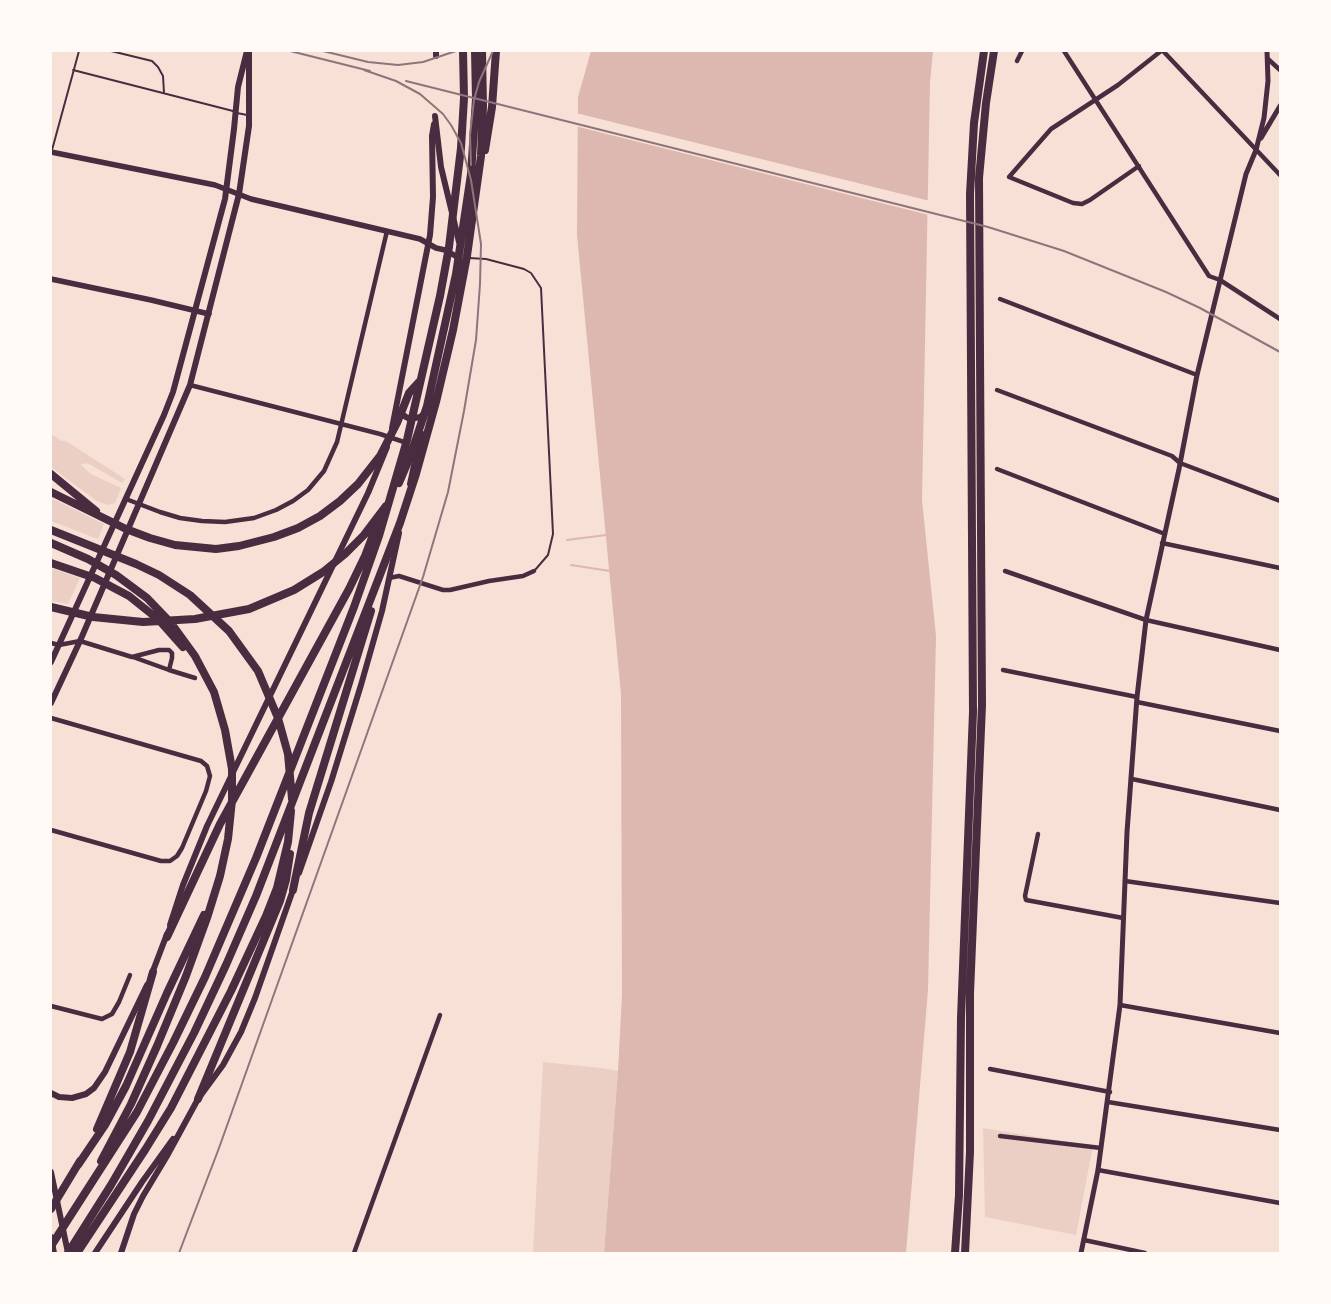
<!DOCTYPE html>
<style>
body{margin:0}
#map{position:relative;width:1331px;height:1304px;overflow:hidden;background:#f7e1d7;font-family:"Noto Sans",sans-serif}
canvas{display:block}
.frame{position:absolute;inset:0;border:52px solid #fffaf5;pointer-events:none}
</style>
<div id="map">
<canvas width="1331" height="1304"></canvas>
<div class="frame"></div>
</div>
<script>
const g = document.querySelector('canvas').getContext('2d');
g.lineJoin = 'round';
function fill(path, color) { g.fillStyle = color; g.fill(path, 'evenodd'); }
const toPath = rows => new Path2D(rows.map(r => 'M' + r).join(''));
function strokePath(path, color, width, dash) { g.strokeStyle = color; g.lineWidth = width; g.lineCap = dash ? 'butt' : 'round'; g.setLineDash(dash || []); g.stroke(path); }
const green = toPath([
 [51,434,62,441,66,441,125,479,122,483,91,465,85,463,81,465,91,474,121,488,115,503,109,505,98,502,51,467],
 [51,498,104,524,98,539,51,521],
 [51,568,80,578,68,604,51,601],
 [543,1062,601,1068,618,1071,604,1253,533,1253],
 [983,1128,1093,1146,1076,1235,985,1217]
]);
const water = toPath([
 [591,51,933,51,930,82,922,500,936,636,928,990,906,1253,604,1253,618,1071,622,994,621,694,577,235,578,97]
]);
const pier = toPath([
 [576,113,930,201,929,215,575,126]
]);
const stream = toPath([
 [567,540,606,535],
 [571,565,610,571]
]);
const service = toPath([
 [111,51,152,61,158,67,163,76,164,93],
 [51,65,51,72],
 [73,70,233,111],
 [237,113,247,115],
 [52,150,79,51],
 [469,258,486,259,524,269,531,273,541,288,553,534,548,555,535,570]
]);
const minor = toPath([
 [1064,51,1209,276,1220,280,1280,319],
 [1163,51,1280,175],
 [1268,59,1280,70],
 [1017,61,1022,51],
 [1139,166,1090,200,1082,204,1073,203,1009,177,1051,129,1118,85,1161,51],
 [1000,299,1197,375],
 [190,385,380,434,407,443],
 [997,390,1172,456,1180,463,1280,501],
 [997,469,1165,534],
 [126,499,160,512,180,518,202,521,225,522,254,518,276,510,293,501,308,490,324,471,337,442,387,231],
 [1162,543,1280,568],
 [1005,571,1146,620,1280,650],
 [389,578,399,576,443,590,450,590,489,581,523,576,534,571],
 [51,643,59,645,80,641,132,657,159,650,169,650,172,653,172,658,169,670,195,678],
 [133,657,169,670],
 [1003,670,1137,697],
 [1137,702,1280,731],
 [51,718,201,761,207,766,210,776,206,791,182,848,177,856,170,861,161,861,51,830],
 [1132,779,1280,810],
 [1038,834,1025,896,1026,900,1123,918],
 [1125,881,1280,903],
 [1120,1005,1280,1033],
 [51,1006,102,1019,112,1014,119,1002,130,975],
 [990,1069,1110,1092],
 [1108,1102,1280,1130],
 [1000,1136,1101,1148],
 [1098,1170,1280,1203],
 [1084,1240,1145,1253],
 [354,1253,440,1015]
]);
const tertiary = toPath([
 [1261,138,1280,106],
 [1081,1253,1098,1170,1120,1005,1127,832,1137,697,1146,620,1179,469,1197,375,1246,174,1256,150,1264,118,1268,81,1267,51]
]);
const secondary = toPath([
 [51,152,215,185,251,199,420,239,436,248,445,250,459,258],
 [51,279,151,300,209,314]
]);
const primary = toPath([
 [436,51,436,56],
 [435,116,441,167,459,242],
 [399,412,406,417,410,419,420,417,425,413],
 [392,428,430,235,433,197,432,136,434,124],
 [410,484,421,433],
 [51,662,164,415,173,392,225,199,234,129,238,87,247,51],
 [51,703,80,641,190,385,239,194,249,126,249,51],
 [299,873,331,782,361,685,382,611,399,533],
 [170,925,183,885,207,826,368,493,387,447],
 [151,976,167,934],
 [51,1093,59,1097,72,1098,86,1094,94,1088,105,1072,147,985],
 [51,1172,68,1253],
 [51,1237,54,1253],
 [95,1253,142,1182,173,1139],
 [121,1253,134,1214,143,1196,167,1156,198,1099,223,1065,241,1032,255,998,294,887]
]);
const motorway = toPath([
 [485,150,492,107,496,51],
 [51,474,96,511],
 [399,483,410,457,427,406,456,274,471,174,476,99,475,51],
 [51,492,126,529,150,538,175,545,216,549,239,546,274,537,298,528,320,516,340,501,358,484,380,456,397,423,409,393,420,381],
 [51,530,136,564,159,575,190,595,229,631,258,671,278,718,288,754,292,799],
 [51,543,88,559,116,575,147,598,171,623,195,656,214,692,225,730,232,769,232,800,228,839,220,876,207,918,186,976,157,1046,131,1104,101,1161],
 [51,563,95,578,129,596,159,620,183,647],
 [51,607,93,617,143,622,195,619,249,609,294,590,323,572,345,554,364,535,386,506],
 [293,890,309,813,371,611],
 [167,937,220,824,349,589,365,556,378,522],
 [198,1099,280,901,286,880,290,854],
 [97,1129,130,1052,153,972],
 [78,1165,105,1125,126,1086,167,993,204,915],
 [51,1209,80,1161],
 [51,1246,137,1112,173,1043,205,977,256,858,354,607,379,536,407,440,440,296,449,247,461,148,464,98,463,51],
 [68,1253,111,1185,148,1121,194,1033,226,965,256,896,400,523,416,474,436,402,453,330,467,256,481,156,483,106,482,51],
 [77,1253,145,1150,171,1108,231,991,266,916,277,888,288,842,291,811],
 [955,1253,959,1195,961,1018,973,712,970,194,974,123,984,51],
 [965,1253,970,1152,970,993,982,705,979,178,986,103,994,51]
]);
const rail = toPath([
 [290,51,370,71],
 [323,51,368,62,398,65,423,62,456,51],
 [406,81,988,227,1064,251,1166,292,1200,308,1280,352],
 [471,165,470,135,474,100,479,82,493,51],
 [179,1253,219,1148,423,577,448,492,464,411,476,340,480,284,481,244,471,180,461,143,451,125,443,114,420,94,396,81,364,70]
]);
fill(green, '#ebcfc5');
fill(water, '#dcb8b0');
fill(pier, '#f7e1d7');
strokePath(stream, '#dcb8b0', 2);
strokePath(service, '#4a2c40', 2);
strokePath(minor, '#4a2c40', 4.5);
strokePath(tertiary, '#4a2c40', 5);
strokePath(secondary, '#4a2c40', 5.5);
strokePath(primary, '#4a2c40', 6);
strokePath(motorway, '#4a2c40', 8);
strokePath(rail, '#8f747c', 2);
</script>
